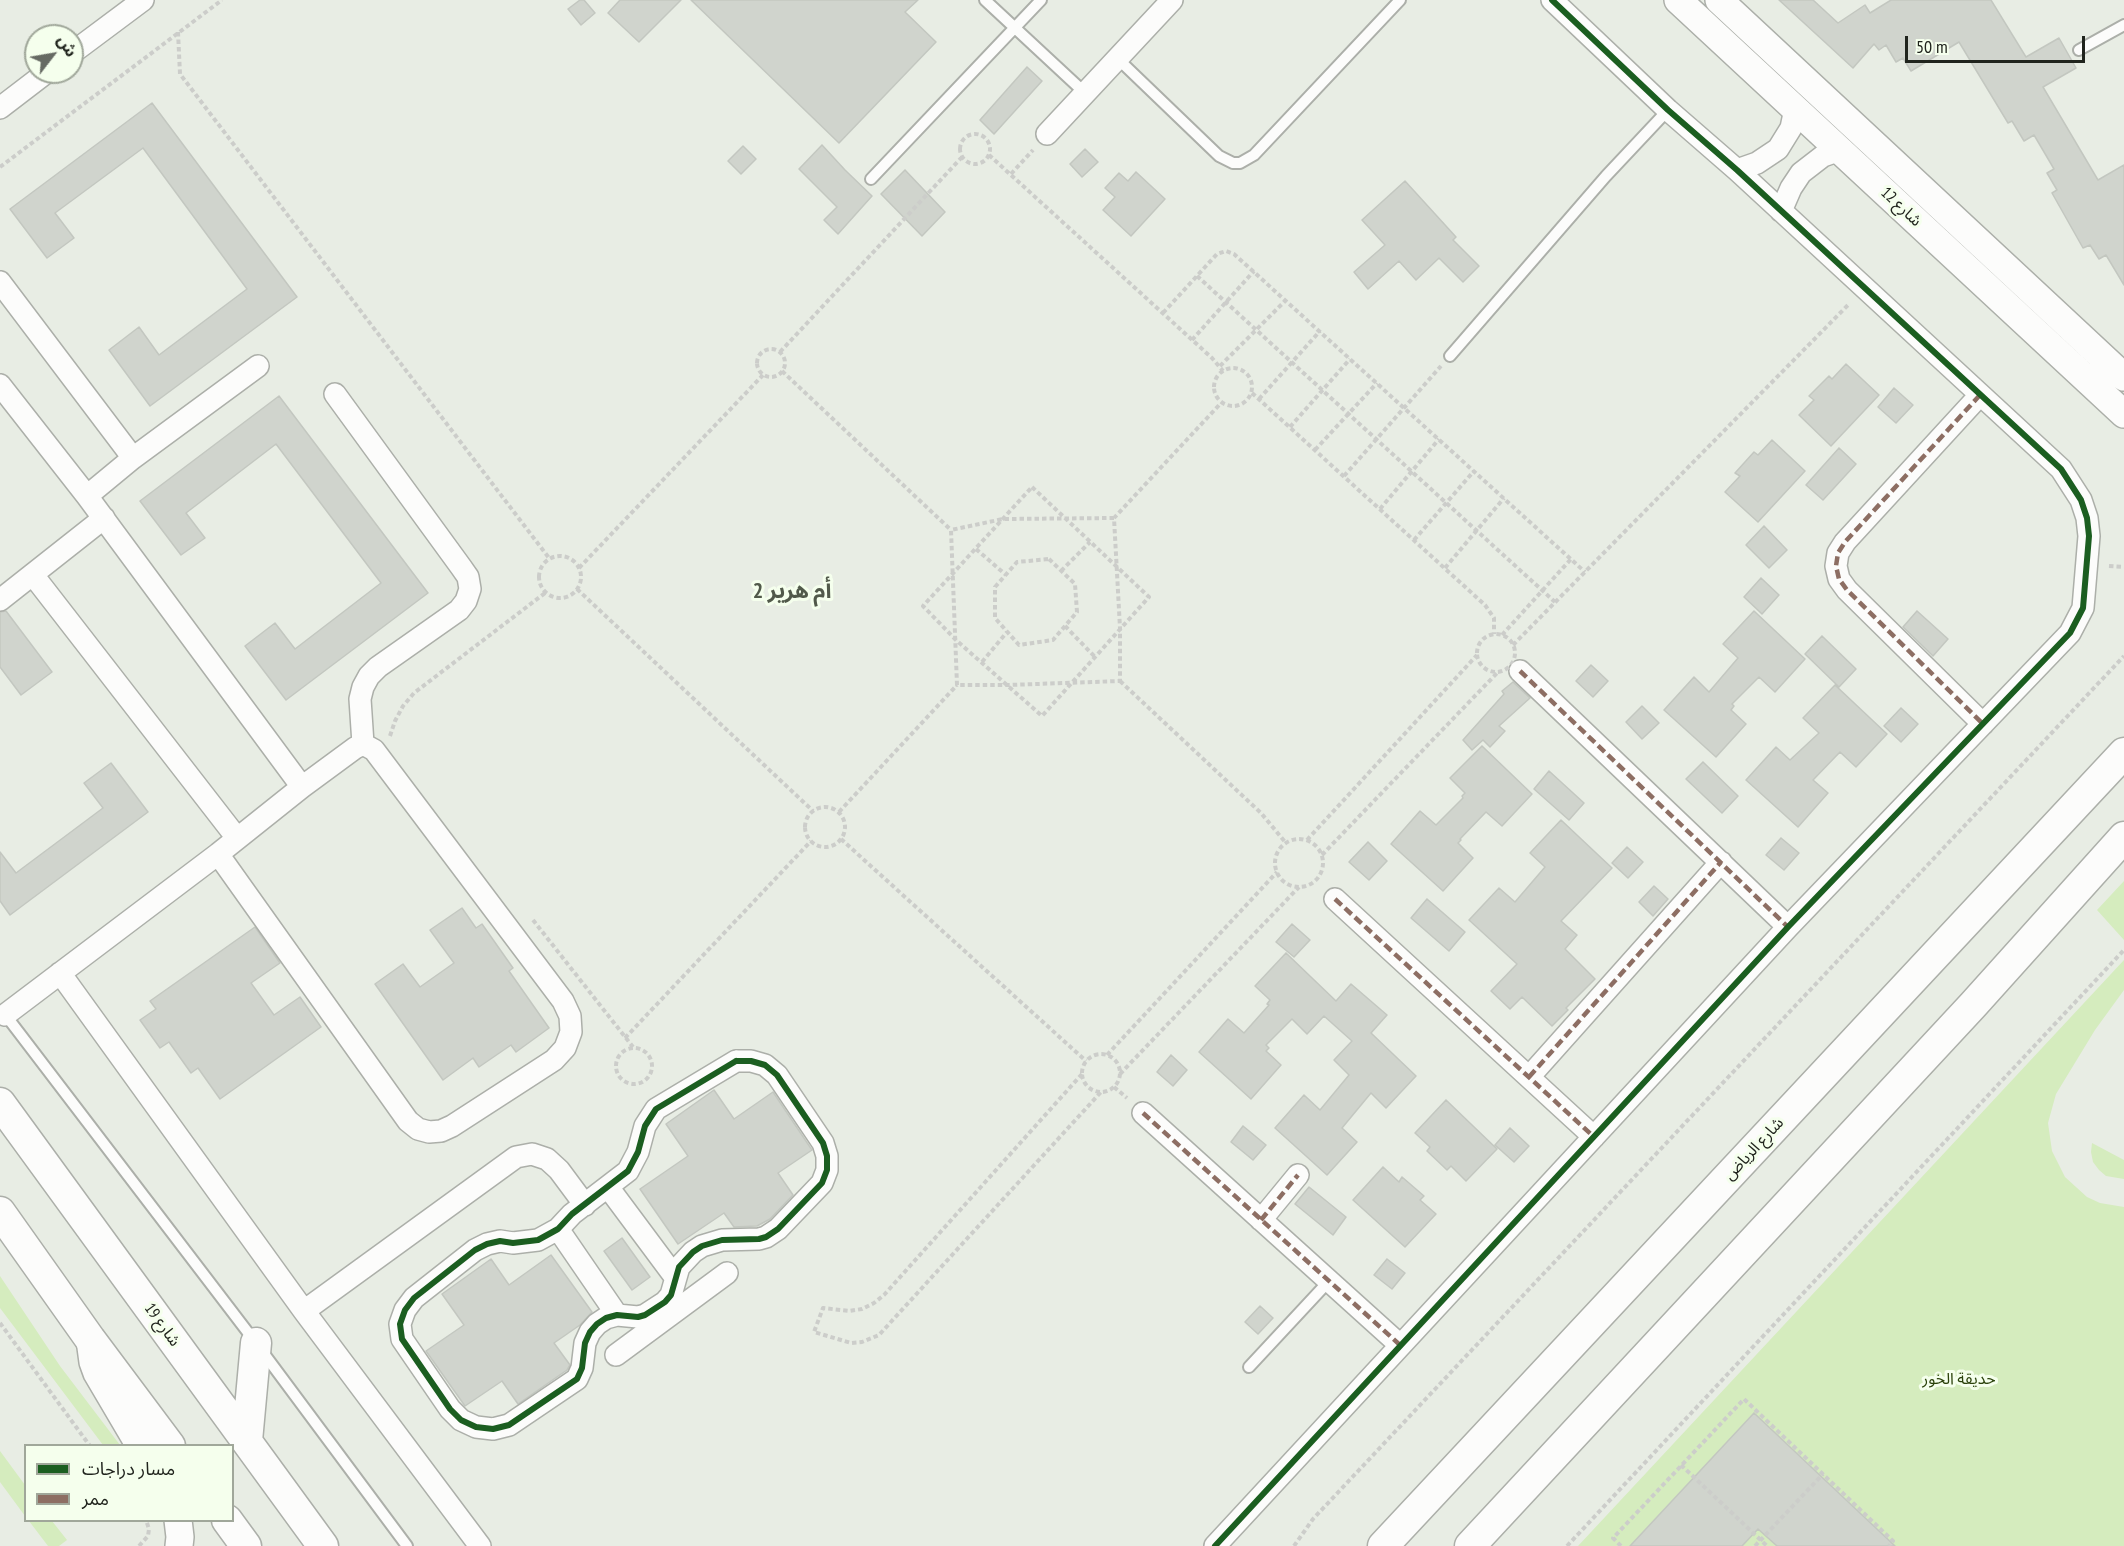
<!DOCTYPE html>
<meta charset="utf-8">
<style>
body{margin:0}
#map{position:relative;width:2124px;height:1546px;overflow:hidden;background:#e8ede4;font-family:"PT Sans Narrow","Noto Sans Arabic",sans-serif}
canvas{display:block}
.legend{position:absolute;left:24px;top:1444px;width:210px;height:78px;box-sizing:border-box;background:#f5ffed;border:2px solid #a0a79a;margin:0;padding:8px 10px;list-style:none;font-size:18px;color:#20241d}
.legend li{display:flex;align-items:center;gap:12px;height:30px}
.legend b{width:30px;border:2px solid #a0a79a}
.north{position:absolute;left:24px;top:24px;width:60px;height:60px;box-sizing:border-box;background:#f5ffed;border:2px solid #a0a79a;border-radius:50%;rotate:59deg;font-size:16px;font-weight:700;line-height:24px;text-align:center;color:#20241d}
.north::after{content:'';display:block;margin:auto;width:21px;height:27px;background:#666a63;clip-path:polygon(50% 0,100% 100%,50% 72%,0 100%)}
.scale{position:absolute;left:1905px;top:36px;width:180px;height:27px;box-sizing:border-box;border:3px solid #20241d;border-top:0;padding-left:8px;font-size:18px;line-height:21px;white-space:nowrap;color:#20241d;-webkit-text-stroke:4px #f5ffed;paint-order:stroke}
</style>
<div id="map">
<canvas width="2124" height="1546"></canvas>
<ul class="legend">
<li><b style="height:8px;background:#1b5e20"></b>مسار دراجات</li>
<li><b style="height:8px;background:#8d6e63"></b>ممر</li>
</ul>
<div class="north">ش</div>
<div class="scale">50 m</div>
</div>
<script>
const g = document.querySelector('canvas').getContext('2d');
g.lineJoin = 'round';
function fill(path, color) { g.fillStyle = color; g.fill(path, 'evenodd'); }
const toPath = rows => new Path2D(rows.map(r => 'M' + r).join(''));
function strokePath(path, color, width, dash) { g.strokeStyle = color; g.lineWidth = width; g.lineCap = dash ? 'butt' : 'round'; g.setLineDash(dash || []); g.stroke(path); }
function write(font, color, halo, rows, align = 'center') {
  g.font = font + ' "PT Sans Narrow","Noto Sans Arabic",sans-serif'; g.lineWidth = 6; g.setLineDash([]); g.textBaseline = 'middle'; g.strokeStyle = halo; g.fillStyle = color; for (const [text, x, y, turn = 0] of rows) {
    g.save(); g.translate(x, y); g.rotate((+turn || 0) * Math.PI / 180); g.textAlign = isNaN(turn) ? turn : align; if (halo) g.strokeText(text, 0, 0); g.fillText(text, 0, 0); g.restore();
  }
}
const green = toPath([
 [2124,881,2124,940,2097,910],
 [2124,960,2124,990,2095,1030,2056,1094,2048,1123,2052,1151,2065,1177,2087,1197,2100,1203,2124,1207,2124,1546,1578,1546],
 [2092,1143,2124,1160,2124,1179,2106,1176,2099,1170,2093,1162,2091,1152],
 [0,1276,60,1366,120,1445,103,1445,0,1308],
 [0,1451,25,1485,25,1516,0,1482],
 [29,1521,52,1521,67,1540,59,1546,48,1546]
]);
const building = toPath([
 [580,0,584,0,595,13,581,25,568,9,580,0],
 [620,0,681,0,639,42,608,13,620,0],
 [691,0,918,0,905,12,936,42,839,143,691,0],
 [1779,0,1813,0,1838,23,1865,5,1870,13,1891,0,1991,0,2026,57,2059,38,2076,68,2043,87,2098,180,2124,165,2124,285,2106,255,2099,259,2090,245,2083,248,2052,193,2057,190,2047,173,2054,169,2034,135,2024,141,2012,121,2008,123,1959,42,1911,71,1903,58,1896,62,1886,45,1879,50,1874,44,1853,68,1779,0],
 [1027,67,1042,81,994,134,980,120,1027,67],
 [152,103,297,297,150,406,109,350,139,327,159,355,247,289,143,148,55,213,74,238,47,258,10,209,152,103],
 [822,145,845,170,872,196,838,234,824,220,837,207,799,169,822,145],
 [743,146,756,159,741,174,728,161,743,146],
 [1085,149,1098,162,1082,177,1070,164,1085,149],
 [905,170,945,212,922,236,881,194,905,170],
 [1136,172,1165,199,1131,236,1103,210,1115,197,1105,188,1119,173,1128,181,1136,172],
 [1405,181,1456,237,1453,240,1479,266,1463,282,1439,258,1416,280,1399,261,1368,289,1354,272,1385,245,1362,220,1405,181],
 [1846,364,1879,395,1831,446,1799,415,1814,400,1809,396,1829,376,1832,379,1846,364],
 [1894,388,1913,405,1896,423,1878,407,1894,388],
 [279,396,428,593,286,700,245,646,275,623,295,649,381,583,276,444,186,513,205,538,181,555,140,501,279,396],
 [1772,440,1805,471,1758,522,1725,492,1740,476,1735,473,1754,452,1758,455,1772,440],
 [1839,448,1856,464,1823,500,1806,485,1839,448],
 [1764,526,1787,550,1769,568,1746,545,1764,526],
 [1761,578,1779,595,1762,614,1744,597,1761,578],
 [6,611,52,672,21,695,0,667,0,612,6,611],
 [1754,611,1805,659,1775,692,1759,677,1732,704,1734,706,1731,710,1746,724,1716,757,1664,710,1694,677,1709,692,1738,658,1723,644,1754,611],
 [1917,611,1948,639,1933,656,1903,627,1917,611],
 [1822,636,1856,669,1839,687,1805,654,1822,636],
 [1591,665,1608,681,1593,697,1576,681,1591,665],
 [1513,682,1530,698,1499,726,1505,731,1490,747,1483,740,1472,750,1463,740,1504,694,1502,691,1513,682],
 [1835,685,1887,734,1856,767,1840,752,1813,780,1828,793,1798,827,1746,780,1776,747,1790,760,1819,733,1803,718,1835,685],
 [1642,706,1659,723,1642,739,1626,722,1642,706],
 [1901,708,1918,724,1901,742,1884,726,1901,708],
 [1482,746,1532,794,1502,826,1486,812,1460,839,1461,840,1458,843,1473,858,1443,891,1391,844,1420,811,1436,825,1463,798,1462,796,1465,793,1450,778,1482,746],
 [1703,762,1738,796,1722,813,1686,779,1703,762],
 [111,763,148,812,10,915,0,901,0,852,16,873,103,808,84,783,111,763],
 [1549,771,1584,803,1569,820,1534,789,1549,771],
 [1561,820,1612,868,1561,921,1577,935,1565,949,1595,979,1566,1008,1568,1010,1552,1026,1522,997,1510,1009,1491,991,1517,964,1469,920,1499,888,1515,902,1545,867,1530,853,1561,820],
 [1781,838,1799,853,1784,870,1766,855,1781,838],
 [1368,842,1387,861,1369,880,1349,862,1368,842],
 [1627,847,1643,862,1628,878,1612,863,1627,847],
 [1654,886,1668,899,1653,916,1639,902,1654,886],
 [1427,899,1465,932,1449,951,1411,918,1427,899],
 [462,908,476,928,482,924,513,968,509,971,549,1028,516,1052,511,1045,479,1067,473,1058,443,1080,375,984,403,964,420,987,454,963,430,930,462,908],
 [1292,924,1310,940,1294,957,1276,942,1292,924],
 [255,927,280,963,251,983,274,1015,300,997,321,1027,220,1099,198,1068,191,1073,169,1042,160,1048,140,1020,156,1009,150,1001,255,927],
 [1286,953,1336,1001,1351,984,1387,1015,1371,1033,1416,1076,1386,1108,1371,1093,1342,1128,1357,1142,1327,1175,1275,1128,1304,1095,1320,1110,1349,1075,1334,1060,1352,1041,1324,1016,1307,1034,1292,1019,1266,1045,1269,1048,1266,1051,1281,1065,1251,1099,1199,1052,1228,1019,1244,1033,1269,1005,1267,1004,1270,1000,1255,986,1286,953],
 [1171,1055,1187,1070,1173,1086,1157,1072,1171,1055],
 [714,1090,734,1119,773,1092,812,1150,778,1173,793,1195,770,1219,757,1226,734,1227,724,1213,678,1244,640,1189,688,1156,666,1124,714,1090],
 [1446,1100,1497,1149,1466,1181,1451,1166,1447,1170,1427,1151,1430,1147,1415,1133,1446,1100],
 [1243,1126,1266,1145,1253,1160,1231,1142,1243,1126],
 [1510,1128,1529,1146,1514,1162,1495,1145,1510,1128],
 [1383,1167,1399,1182,1402,1177,1424,1196,1420,1200,1436,1214,1405,1247,1353,1200,1383,1167],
 [1309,1187,1346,1217,1333,1235,1295,1204,1309,1187],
 [622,1238,650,1277,632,1290,604,1251,622,1238],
 [551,1255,592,1312,580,1325,554,1343,570,1365,567,1370,518,1404,502,1381,465,1406,426,1351,464,1325,442,1294,491,1259,509,1285,551,1255],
 [1387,1259,1405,1273,1392,1289,1374,1275,1387,1259],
 [1260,1306,1273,1318,1258,1334,1245,1322,1260,1306],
 [1754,1413,1827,1482,1895,1546,1777,1546,1758,1529,1742,1546,1630,1546,1754,1413]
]);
const path = toPath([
 [178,32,180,74,549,558],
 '960 149a15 15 0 1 1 30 0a15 15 0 1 1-30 0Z',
 [989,155,1212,358,1223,371],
 [0,167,222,0],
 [1011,174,1033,150],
 [1197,276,1555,602],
 [1163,313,1217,254,1226,251,1234,254,1585,572],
 [1192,340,1254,271],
 '757 363a14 14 0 1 1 28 0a14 14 0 1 1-28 0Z',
 [780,352,962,157],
 [1220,366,1286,300],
 '1214 387a19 19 0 1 1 38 0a19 19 0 1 1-38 0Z',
 [782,371,951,530],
 [1252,393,1485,605,1494,618,1494,634],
 [1259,399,1320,331],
 [1290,427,1350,359],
 [1315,450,1377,383],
 [1344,476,1441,366],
 [1032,487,1149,597,1042,716,956,640,923,606,1032,487],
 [1380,509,1439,439],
 [1114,518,1003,519,951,530,957,685,1009,685,1120,681,1120,628,1114,518,1221,403],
 [1414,540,1474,471],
 [976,549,1006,575],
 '539 577a21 21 0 1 1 42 0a21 21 0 1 1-42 0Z',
 [1049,559,1075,584,1077,612,1053,640,1019,645,995,618,995,587,1017,562,1049,559],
 [2109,566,2124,567],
 [579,568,763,375],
 [1445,568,1504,498],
 [1061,571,1090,542],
 [577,589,813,811],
 [1065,626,1095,657],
 '1477 653a19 19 0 1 1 38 0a19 19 0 1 1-38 0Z',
 [1502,635,1571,559],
 [1513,645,1849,304],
 [982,662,1007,632],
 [1120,681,1261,813,1286,843],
 [390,736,395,721,403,706,414,693,545,593],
 '805 827a20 20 0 1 1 40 0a20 20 0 1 1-40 0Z',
 [839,812,957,685],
 [841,839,1086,1061],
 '1275 863a24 24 0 1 1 48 0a24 24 0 1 1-48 0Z',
 [1307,840,1477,655],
 [1322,855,1498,672],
 [533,920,633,1047],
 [625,1038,811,841],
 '616 1066a18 18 0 1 1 36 0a18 18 0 1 1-36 0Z',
 '1082 1073a19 19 0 1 1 38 0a19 19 0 1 1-38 0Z',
 [1107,1055,1277,872],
 [1082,1074,884,1295,874,1303,862,1309,849,1311,823,1308,814,1332,851,1343,862,1342,879,1335,1101,1092],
 [1120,1074,1299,887],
 [1114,1087,1127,1098],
 [0,1323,90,1446],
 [1681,1465,1767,1546],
 [139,1546,148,1536,149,1529,146,1520],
 [1294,1546,1313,1519,2124,656],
 [1567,1546,2124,950],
 [1621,1546,1613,1538,1744,1399,1893,1541,1889,1546],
 [1755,1546,1823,1474]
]);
const service = toPath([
 [985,0,1085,93],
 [2079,50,2124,25],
 [1117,58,1219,156,1233,163,1240,163,1254,155,1400,0],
 [871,179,1041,0],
 [1450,356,1606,176,1668,110],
 [4,1013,256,1343,407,1546],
 [1249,1367,1329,1281]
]);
const minor = toPath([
 [72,53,143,0],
 [0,108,47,72],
 [1047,134,1172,0],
 [1737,170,1757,163,1778,149,1791,128,1795,109],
 [1781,211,1791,188,1801,173,1823,156,1840,150],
 [0,282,133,458],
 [0,385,87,496,302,787,218,854,5,1015],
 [335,394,461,567,468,577,470,589,466,601,459,610,378,667,369,676,363,687,360,699,363,744],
 [1980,395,1845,542,1838,553,1836,566,1839,579,1847,590,1983,724],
 [87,496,133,458,258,366],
 [33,575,237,838],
 [0,600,104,518],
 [1520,671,1788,927],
 [218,854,408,1121,418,1129,429,1132,441,1131,452,1126,554,1060,565,1048,571,1032,570,1016,563,1001,374,750,363,744,355,748,302,787],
 [1335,899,1594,1137],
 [60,973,304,1311,480,1546],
 [736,1061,751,1061,765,1065,777,1075,823,1143,827,1156,827,1170,822,1183,778,1229,766,1237,759,1239,722,1240,702,1246,693,1252,679,1267,671,1295,665,1302,645,1315,638,1317,617,1315,606,1318,597,1324,590,1332,585,1343,582,1368,577,1379,509,1425,493,1429,476,1427,461,1420,450,1409,402,1339,400,1324,405,1310,414,1298,475,1250,487,1244,500,1241,513,1243,538,1240,558,1229,572,1214,628,1171,638,1152,645,1126,656,1109,736,1061],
 [1529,1077,1721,862],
 [1143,1113,1400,1345],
 [608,1187,675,1277],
 [1261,1220,1298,1175],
 [558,1229,617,1315],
 [304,1311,516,1157,532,1154,547,1159,559,1170,585,1205],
 [616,1355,727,1273],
 [1215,1546,1788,927,2070,633,2083,608,2089,536,2087,518,2081,500,2061,469,1737,170,1668,110,1552,0]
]);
const tertiary = toPath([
 [1678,0,2124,414],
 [1719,0,2124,377],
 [90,1340,93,1362,97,1373,140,1446],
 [178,1520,180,1537,179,1546]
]);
const secondary = toPath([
 [0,1103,323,1546],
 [0,1212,90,1339,170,1446],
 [247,1441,256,1343],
 [227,1520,246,1546],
 [1383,1546,2124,753],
 [1470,1546,1973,1005,2124,837]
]);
const quiet = toPath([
 [1980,395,1845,542,1838,553,1836,566,1839,579,1847,590,1983,724],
 [1520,671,1788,927],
 [1335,899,1594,1137],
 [1529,1077,1721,862],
 [1143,1113,1400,1345],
 [1261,1220,1298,1175]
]);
const cycleway = toPath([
 [736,1061,751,1061,765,1065,777,1075,823,1143,827,1156,827,1170,822,1183,778,1229,766,1237,759,1239,722,1240,702,1246,693,1252,679,1267,671,1295,665,1302,645,1315,638,1317,617,1315,606,1318,597,1324,590,1332,585,1343,582,1368,577,1379,509,1425,493,1429,476,1427,461,1420,450,1409,402,1339,400,1324,405,1310,414,1298,475,1250,487,1244,500,1241,513,1243,538,1240,558,1229,572,1214,628,1171,638,1152,645,1126,656,1109,736,1061],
 [1215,1546,1788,927,2070,633,2083,608,2089,536,2087,518,2081,500,2061,469,1737,170,1668,110,1552,0]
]);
const streetNames = [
 ["شارع 12",1901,207,43],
 ["شارع الرياض",1754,1149,-47],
 ["شارع 19",162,1325,54]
];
const parkNames = [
 ["حديقة الخور",1959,1379]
];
const districtNames = [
 ["أم هرير 2",792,592]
];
fill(green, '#d5ecbe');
fill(building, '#d0d4cd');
strokePath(building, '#c3c7c0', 1.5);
strokePath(service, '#acafa9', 14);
strokePath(minor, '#acafa9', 24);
strokePath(tertiary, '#acafa9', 30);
strokePath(secondary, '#acafa9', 33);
strokePath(path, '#cccdca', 4, [4.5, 3]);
strokePath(service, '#fcfcfb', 10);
strokePath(minor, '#fcfcfb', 21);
strokePath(tertiary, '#fcfcfb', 27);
strokePath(secondary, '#fcfcfb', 30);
strokePath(quiet, '#8d6e63', 4.5, [9, 4.5]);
strokePath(cycleway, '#1b5e20', 6);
write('16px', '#20241d', '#f5ffed', streetNames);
write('16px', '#2b420b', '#f5ffed', parkNames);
write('bold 22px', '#51594a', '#f5ffed', districtNames);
</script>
